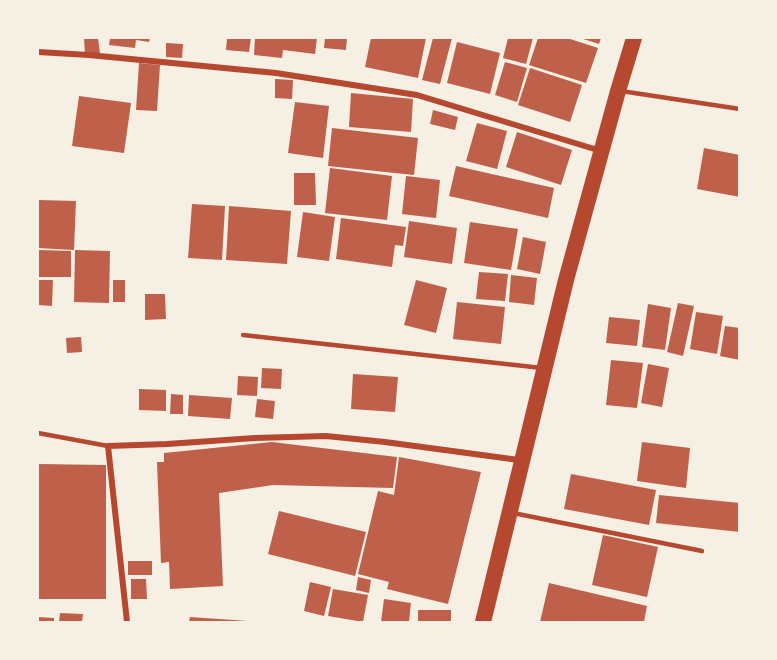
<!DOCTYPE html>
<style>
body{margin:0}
#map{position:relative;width:777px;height:660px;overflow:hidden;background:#f6efe4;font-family:"Nunito Sans",sans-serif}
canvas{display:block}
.frame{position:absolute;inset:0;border:39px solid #f6efe4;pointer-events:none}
</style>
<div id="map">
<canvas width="777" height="660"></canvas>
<div class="frame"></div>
</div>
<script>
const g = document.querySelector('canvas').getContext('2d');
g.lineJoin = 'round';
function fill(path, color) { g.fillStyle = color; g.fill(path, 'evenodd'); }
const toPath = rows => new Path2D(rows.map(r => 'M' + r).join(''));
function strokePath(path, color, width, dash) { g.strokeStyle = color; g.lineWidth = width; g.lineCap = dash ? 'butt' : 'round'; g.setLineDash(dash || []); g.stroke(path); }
const building = toPath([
 [84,38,98,38,100,53,85,54],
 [110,38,150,38,149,42,136,40,135,48,109,45],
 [227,38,251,38,249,52,226,50],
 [255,38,317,38,315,54,283,50,282,58,254,55],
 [325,38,347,38,346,50,324,48],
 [371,38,426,38,418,78,365,67],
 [433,38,452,38,440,84,422,80],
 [508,38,533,38,526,64,503,58],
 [538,38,567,38,598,48,586,83,529,65],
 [580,38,601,38,599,44],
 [457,42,500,53,490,94,447,83],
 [166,43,183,44,182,58,166,57],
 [505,62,527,68,517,102,495,95],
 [139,63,160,65,157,111,136,110],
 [530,68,582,85,570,122,518,105],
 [275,79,293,80,292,99,275,98],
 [351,93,413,99,411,132,349,127],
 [79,96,131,103,124,153,72,146],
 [295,102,329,106,323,158,288,153],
 [433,110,458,117,455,130,430,124],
 [477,123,507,131,497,169,466,161],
 [332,128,418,138,414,175,328,166],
 [517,132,572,150,561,185,506,167],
 [704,148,740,155,740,197,697,189],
 [456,166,554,188,548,218,449,196],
 [330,168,392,176,387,220,325,213],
 [294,173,315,173,316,205,294,205],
 [406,176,440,180,436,218,402,214],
 [38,200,76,201,74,250,38,248],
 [192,204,225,206,222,260,188,258],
 [229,206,291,211,287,264,226,260],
 [303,212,335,217,329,261,297,257],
 [341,218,406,227,403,246,395,245,392,267,336,259],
 [409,221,457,228,452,264,404,257],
 [470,222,518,229,511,270,464,263],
 [523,237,546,242,540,274,517,269],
 [38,250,71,251,71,277,38,277],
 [75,250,110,251,109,303,74,302],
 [479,272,508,274,505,301,476,299],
 [511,275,537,278,534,305,509,302],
 [38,280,53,280,52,306,38,305],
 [113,280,125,280,125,302,113,302],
 [416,280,447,288,436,333,404,325],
 [145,294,165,294,166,319,145,320],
 [457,302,505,307,501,344,453,339],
 [678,303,694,306,683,356,667,352],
 [648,304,671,308,665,350,642,347],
 [696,312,723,316,717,354,690,349],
 [609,317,640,320,637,346,606,343],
 [725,326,740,328,740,360,720,356],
 [81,337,82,352,67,353,66,338],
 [611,360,643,363,637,408,606,405],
 [648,364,669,368,662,407,641,403],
 [262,368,282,369,281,389,261,388],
 [353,374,398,377,395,412,351,409],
 [238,376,258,377,257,396,237,395],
 [139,389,166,390,166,411,139,410],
 [171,394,183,395,183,414,170,414],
 [189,395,232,398,230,419,188,416],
 [257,399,275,401,273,419,255,417],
 [272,442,397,457,393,488,273,485,219,493,223,586,170,589,169,562,161,563,157,462,164,462,164,453],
 [642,442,690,448,686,488,637,481],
 [399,457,481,472,448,604,387,589,389,582,358,574,378,491,394,495],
 [38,464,106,465,106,599,38,599],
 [571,474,656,490,649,525,564,509],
 [659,495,740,503,740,532,656,523],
 [279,511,366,532,355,576,268,554],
 [603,535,658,547,647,597,592,585],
 [128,561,152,561,152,575,128,575],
 [358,577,371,580,369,593,356,590],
 [131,579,146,579,147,599,131,599],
 [310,582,331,587,324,616,304,611],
 [549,583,647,606,644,622,540,622],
 [333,589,368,595,363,622,328,616],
 [384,599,411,603,409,622,381,622],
 [418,610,451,610,451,622,418,622],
 [60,613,83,614,82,622,59,622],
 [38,617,54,618,54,622,38,622],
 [190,617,248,621,248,622,189,622]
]);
const service = toPath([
 [621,91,740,109],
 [243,335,542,368],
 [38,433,108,446],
 [513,513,702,551]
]);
const minor = toPath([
 [38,52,89,55,276,73,417,95,601,151],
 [127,622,108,446,167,444,255,438,326,436,385,442,519,460]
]);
const trunk = toPath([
 [483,622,566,280,618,91,634,38]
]);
fill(building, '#bf614a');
strokePath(service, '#b5482f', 4.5);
strokePath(minor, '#b5482f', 6);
strokePath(trunk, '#b5482f', 16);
</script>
